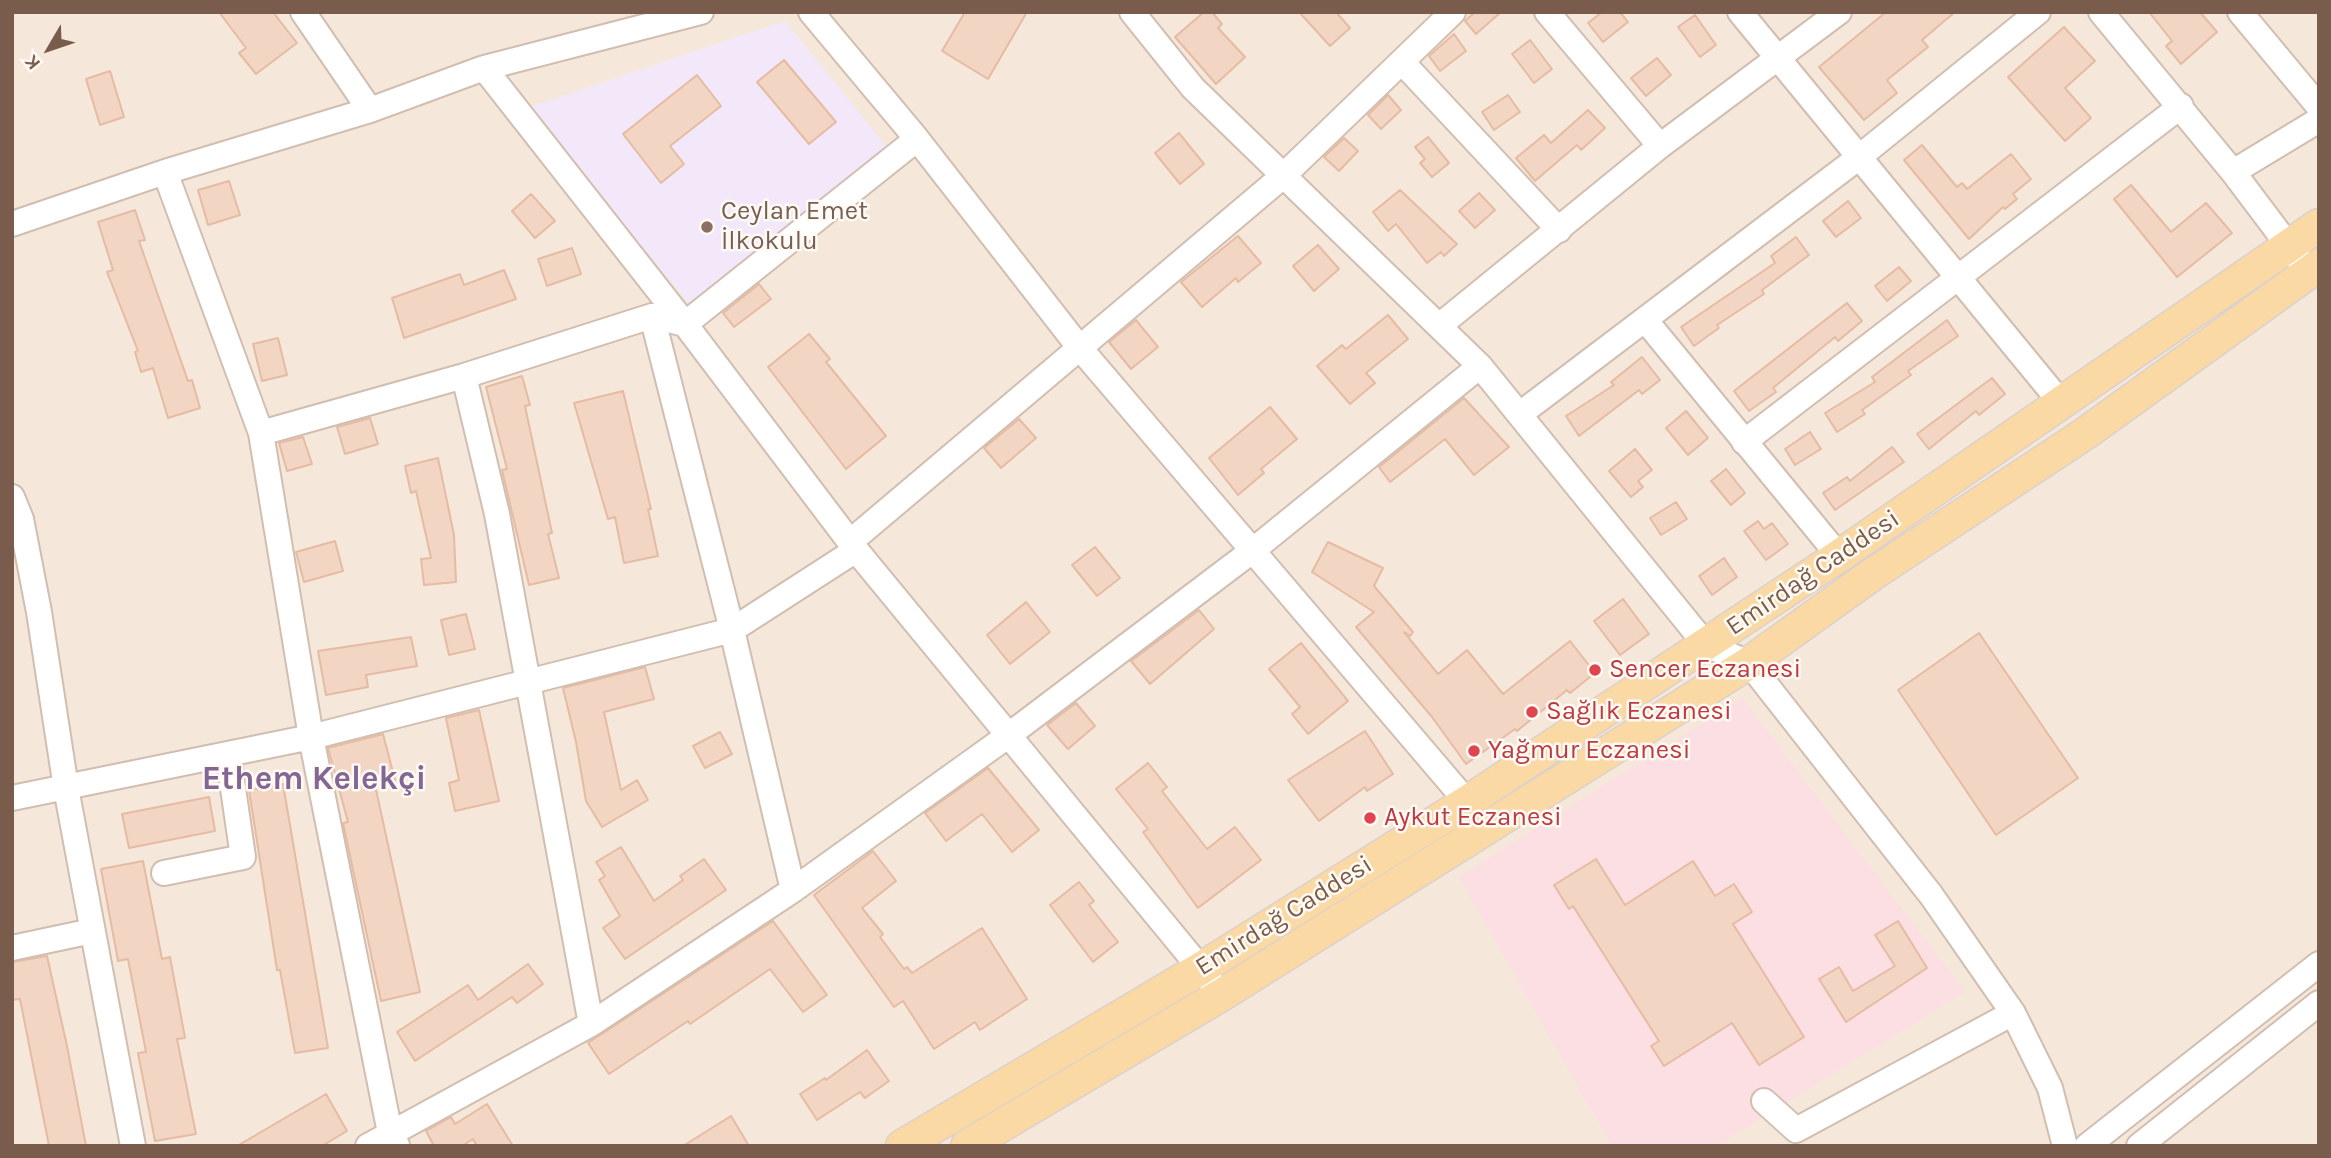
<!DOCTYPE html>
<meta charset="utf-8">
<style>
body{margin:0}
#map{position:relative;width:2331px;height:1158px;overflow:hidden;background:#fdf6ec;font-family:Karla,sans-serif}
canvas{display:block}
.frame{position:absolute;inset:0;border:14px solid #7a5c4d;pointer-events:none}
.north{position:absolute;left:14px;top:14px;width:70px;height:70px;-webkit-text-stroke:5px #fffaf3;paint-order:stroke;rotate:231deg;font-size:19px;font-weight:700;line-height:28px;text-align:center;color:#7a5c4d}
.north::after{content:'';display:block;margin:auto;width:24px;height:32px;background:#7a5c4d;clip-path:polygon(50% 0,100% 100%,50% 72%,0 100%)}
</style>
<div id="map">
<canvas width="2331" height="1158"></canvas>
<div class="frame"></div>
<div class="north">K</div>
</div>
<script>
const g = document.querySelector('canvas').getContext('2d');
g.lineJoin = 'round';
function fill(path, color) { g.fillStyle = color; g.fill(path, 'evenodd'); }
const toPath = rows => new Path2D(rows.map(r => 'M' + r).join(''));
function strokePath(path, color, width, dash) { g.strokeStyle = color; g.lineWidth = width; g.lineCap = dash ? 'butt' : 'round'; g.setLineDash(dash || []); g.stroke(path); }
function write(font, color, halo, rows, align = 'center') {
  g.font = font + ' Karla,sans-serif'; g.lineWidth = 5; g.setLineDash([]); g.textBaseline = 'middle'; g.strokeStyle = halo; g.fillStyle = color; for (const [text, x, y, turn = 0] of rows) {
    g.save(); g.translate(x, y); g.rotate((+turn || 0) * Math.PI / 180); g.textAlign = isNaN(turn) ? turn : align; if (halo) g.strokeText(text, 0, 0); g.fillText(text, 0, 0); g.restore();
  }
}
const residential = toPath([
 [12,12,2319,12,2319,1146,12,1146]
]);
const education = toPath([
 [785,21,887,147,691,306,527,108]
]);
const medical = toPath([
 [1742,698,1965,992,1716,1146,1612,1146,1459,877]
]);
const building = toPath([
 [219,12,273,12,297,43,256,74,239,53,246,48,219,12],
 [965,12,1027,12,988,79,942,51,965,12],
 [1204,12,1212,12,1222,24,1218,28,1245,57,1216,84,1175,37,1204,12],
 [1299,12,1336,12,1350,28,1330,46,1299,12],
 [1475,12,1501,12,1476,34,1465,21,1475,12],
 [1602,12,1620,12,1628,22,1603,42,1588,23,1602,12],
 [1886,12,1955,12,1922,40,1928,47,1887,80,1897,93,1864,120,1819,67,1886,12],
 [2149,12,2200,12,2217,32,2181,64,2166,46,2172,41,2149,12],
 [1695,15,1716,45,1700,57,1678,27,1695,15],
 [2064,27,2095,61,2065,88,2091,118,2065,141,2008,77,2064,27],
 [1454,34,1466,51,1440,71,1429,56,1454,34],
 [1530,40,1552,69,1534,83,1512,54,1530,40],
 [1657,58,1671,75,1646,96,1631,78,1657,58],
 [784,60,836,122,809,144,757,82,784,60],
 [110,71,124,117,100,125,86,79,110,71],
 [697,75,721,106,670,146,684,164,661,183,623,134,697,75],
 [1388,95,1401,110,1381,129,1368,115,1388,95],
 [1508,95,1520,112,1494,130,1482,112,1508,95],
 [1588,110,1605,128,1581,150,1577,145,1535,181,1516,158,1544,135,1551,143,1588,110],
 [1179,133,1204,164,1180,184,1155,153,1179,133],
 [1428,137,1449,163,1432,177,1420,163,1425,159,1415,147,1428,137],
 [1344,138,1358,151,1339,171,1324,157,1344,138],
 [1922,145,1957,187,1962,183,1967,189,2011,154,2031,179,2013,194,2017,199,2005,209,2003,207,1969,239,1904,160,1922,145],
 [229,181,240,215,208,225,198,190,229,181],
 [2131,185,2171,232,2206,203,2232,233,2177,277,2114,199,2131,185],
 [1400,190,1457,244,1444,256,1441,252,1427,263,1396,224,1388,231,1373,212,1400,190],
 [1479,193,1495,210,1475,228,1459,211,1479,193],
 [531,194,555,221,535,238,512,211,531,194],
 [1848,201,1861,218,1836,237,1823,221,1848,201],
 [135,210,145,240,139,241,188,381,192,380,200,408,168,418,153,368,141,372,135,352,138,351,107,272,113,270,98,222,135,210],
 [1238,236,1261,263,1238,282,1236,278,1202,307,1181,282,1238,236],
 [1796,237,1809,255,1762,290,1764,294,1717,325,1719,328,1694,346,1681,327,1775,263,1771,256,1796,237],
 [1318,245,1339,269,1314,291,1293,266,1318,245],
 [572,248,581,274,547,286,538,259,572,248],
 [1899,267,1911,281,1887,301,1875,286,1899,267],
 [504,270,516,299,404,338,392,298,460,274,464,285,504,270],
 [759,284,771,299,734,327,723,313,759,284],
 [1847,303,1862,321,1838,341,1835,337,1773,388,1776,392,1749,411,1734,391,1847,303],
 [1388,315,1408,339,1366,373,1375,383,1350,404,1317,366,1342,345,1346,349,1388,315],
 [1136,320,1158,347,1131,369,1109,342,1136,320],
 [1947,320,1958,336,1908,371,1911,375,1862,410,1865,414,1837,432,1825,413,1875,382,1872,377,1947,320],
 [809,334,830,359,826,362,886,436,846,469,768,367,809,334],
 [278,338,287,375,262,381,253,344,278,338],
 [1642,357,1660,380,1642,394,1639,390,1579,436,1566,416,1614,385,1611,382,1642,357],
 [522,376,530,405,525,406,552,533,548,534,559,578,529,585,502,470,507,469,486,387,522,376],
 [1992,378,2005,394,1979,415,1976,411,1929,449,1917,434,1992,378],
 [623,391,651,509,648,509,658,556,624,563,615,517,608,519,574,403,623,391],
 [1464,398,1509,447,1474,475,1445,439,1390,482,1379,467,1464,398],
 [1270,407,1297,439,1261,469,1264,473,1238,495,1209,458,1270,407],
 [1686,411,1708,438,1688,455,1666,428,1686,411],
 [370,418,378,444,345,454,337,427,370,418],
 [1019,419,1036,438,1001,468,984,448,1019,419],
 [1810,432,1821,449,1795,465,1785,449,1810,432],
 [303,437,312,464,287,471,279,443,303,437],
 [1892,447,1904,462,1835,510,1823,493,1847,477,1850,481,1892,447],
 [1635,449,1652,470,1638,481,1643,487,1631,497,1609,471,1635,449],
 [438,458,454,535,456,582,424,585,421,559,431,558,416,491,411,493,405,466,438,458],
 [1726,469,1745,493,1731,505,1711,481,1726,469],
 [1676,502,1687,519,1661,535,1650,518,1676,502],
 [1758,521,1764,529,1772,523,1788,544,1766,560,1744,531,1758,521],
 [335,541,343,571,304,582,296,552,335,541],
 [1328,542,1383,568,1374,586,1413,632,1410,636,1404,632,1438,674,1467,650,1503,694,1570,641,1595,673,1570,693,1567,690,1517,731,1515,729,1466,764,1432,717,1356,627,1374,612,1312,572,1328,542],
 [1095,547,1120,578,1097,596,1072,565,1095,547],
 [1724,558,1737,577,1712,595,1699,576,1724,558],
 [1623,599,1649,634,1620,655,1594,621,1623,599],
 [1026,602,1050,632,1010,664,987,635,1026,602],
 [1199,610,1214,629,1150,684,1131,661,1199,610],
 [466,614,475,649,449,655,441,620,466,614],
 [1979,633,2078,778,1996,835,1898,690,1979,633],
 [411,637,417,666,366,675,368,687,326,695,318,651,411,637],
 [1301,643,1348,701,1308,734,1292,714,1300,707,1269,669,1301,643],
 [645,667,654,699,604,712,621,790,637,780,648,800,602,827,586,801,576,742,563,688,645,667],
 [1076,703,1095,726,1068,749,1047,725,1076,703],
 [479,710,499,801,455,811,449,783,459,780,446,718,479,710],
 [1365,731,1393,774,1367,791,1365,787,1319,821,1288,780,1365,731],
 [720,732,732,754,705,768,693,746,720,732],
 [383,734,395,780,375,785,420,992,381,1001,343,823,348,822,328,748,383,734],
 [1148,763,1167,787,1162,791,1207,849,1235,827,1261,860,1198,908,1143,832,1148,829,1116,789,1148,763],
 [988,768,1039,830,1012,852,982,814,946,841,925,813,988,768],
 [283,784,328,1048,295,1053,280,970,277,970,249,790,283,784],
 [209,797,215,831,129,848,122,814,209,797],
 [621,847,654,901,683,880,680,876,704,859,726,890,625,959,603,928,620,916,599,880,605,876,596,862,621,847],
 [873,851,896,881,862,908,883,934,880,937,904,969,907,967,912,973,982,928,1027,999,980,1030,975,1022,934,1049,903,1001,894,1007,814,895,873,851],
 [1596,859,1625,905,1693,861,1715,896,1734,884,1752,912,1733,924,1804,1037,1759,1065,1732,1023,1664,1066,1651,1046,1659,1041,1573,906,1569,909,1554,885,1596,859],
 [143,861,162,959,170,957,185,1038,177,1039,196,1134,155,1141,138,1053,146,1052,128,959,118,961,101,869,143,861],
 [1079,882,1094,901,1089,905,1118,942,1093,962,1050,905,1079,882],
 [773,921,827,995,803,1012,770,969,690,1024,688,1021,609,1074,588,1043,773,921],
 [1898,921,1927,968,1846,1022,1819,979,1839,967,1853,991,1895,966,1875,935,1898,921],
 [47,956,67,1046,86,1146,49,1146,20,999,12,1000,12,962,47,956],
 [528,964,543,984,517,1003,512,997,415,1061,397,1032,468,985,478,1000,528,964],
 [867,1050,889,1081,865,1098,860,1092,817,1120,800,1094,825,1078,826,1080,867,1050],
 [326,1094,347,1131,322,1146,237,1146,326,1094],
 [487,1104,513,1146,477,1146,473,1139,462,1146,434,1146,426,1131,451,1117,455,1124,487,1104],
 [731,1116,749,1146,683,1146,731,1116]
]);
const minor = toPath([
 [303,12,370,110],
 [811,12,917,139,1079,347,1467,802],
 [1132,12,1193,88,1480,366,1706,645,1749,663,1931,895,2013,1013,2050,1088,2065,1146],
 [1547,12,1660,146],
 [1740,12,2062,404],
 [2101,12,2233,172,2300,261],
 [2240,12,2319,107],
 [1402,62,1559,230],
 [484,68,685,324,856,550,1210,980],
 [165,172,261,433,311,737,390,1133,397,1145],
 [2233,172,2319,120],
 [12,224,165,172,370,110,484,68,701,12],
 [1646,321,1839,556],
 [1439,326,1660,146,1839,12],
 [464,376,497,514,591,1024],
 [1520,414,1858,158,2038,12],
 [261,433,464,376,652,316],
 [1744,442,2181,106],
 [12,497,21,519,39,612,66,788,133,1146],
 [850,542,1283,176,1453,12],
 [12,798,311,737,732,630,856,550],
 [164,873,243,857,228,754],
 [793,890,732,630,652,316,685,324,917,139],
 [12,948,92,931],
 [1764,1101,1796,1130,2013,1013],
 [368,1146,591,1024,793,890,1009,735,1252,551,1480,366],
 [2087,1146,2319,964],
 [2139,1146,2319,1003]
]);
const major = toPath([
 [902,1146,1200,969,1467,802,1839,556,2319,225],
 [967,1146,1223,994,1749,663,1873,574,2086,433,2319,265]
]);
const markers = [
 [707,227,7,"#8d6e63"],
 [1595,670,7,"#e0444e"],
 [1532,712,7,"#e0444e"],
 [1474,751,7,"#e0444e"],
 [1370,818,7,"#e0444e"]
];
const educationNames = [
 ["Ceylan Emet",721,212],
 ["İlkokulu",721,242]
];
const streetNames = [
 ["Emirdağ Caddesi",1813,573,-34],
 ["Emirdağ Caddesi",1284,916,-32]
];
const healthNames = [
 ["Sencer Eczanesi",1609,670],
 ["Sağlık Eczanesi",1546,712],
 ["Yağmur Eczanesi",1488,751],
 ["Aykut Eczanesi",1384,818]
];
const districtNames = [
 ["Ethem Kelekçi",314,780]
];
fill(residential, '#f5e8da');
fill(education, '#f3e8fa');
fill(medical, '#fbdfe3');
fill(building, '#f3d5c3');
strokePath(building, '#e6bba3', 2);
strokePath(minor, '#d1beb0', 28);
strokePath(major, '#dad1cd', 35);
strokePath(minor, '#fff', 24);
strokePath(major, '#fbd9a5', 32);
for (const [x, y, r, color] of markers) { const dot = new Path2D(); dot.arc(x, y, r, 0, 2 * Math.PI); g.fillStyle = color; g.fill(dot); strokePath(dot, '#fffaf3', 2.5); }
write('26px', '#785e54', '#fffaf3', educationNames, 'left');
write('26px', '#7a5c4d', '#fffaf3', streetNames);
write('26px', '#be3a42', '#fffaf3', healthNames, 'left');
write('bold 33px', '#846695', '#fffaf3', districtNames);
</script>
